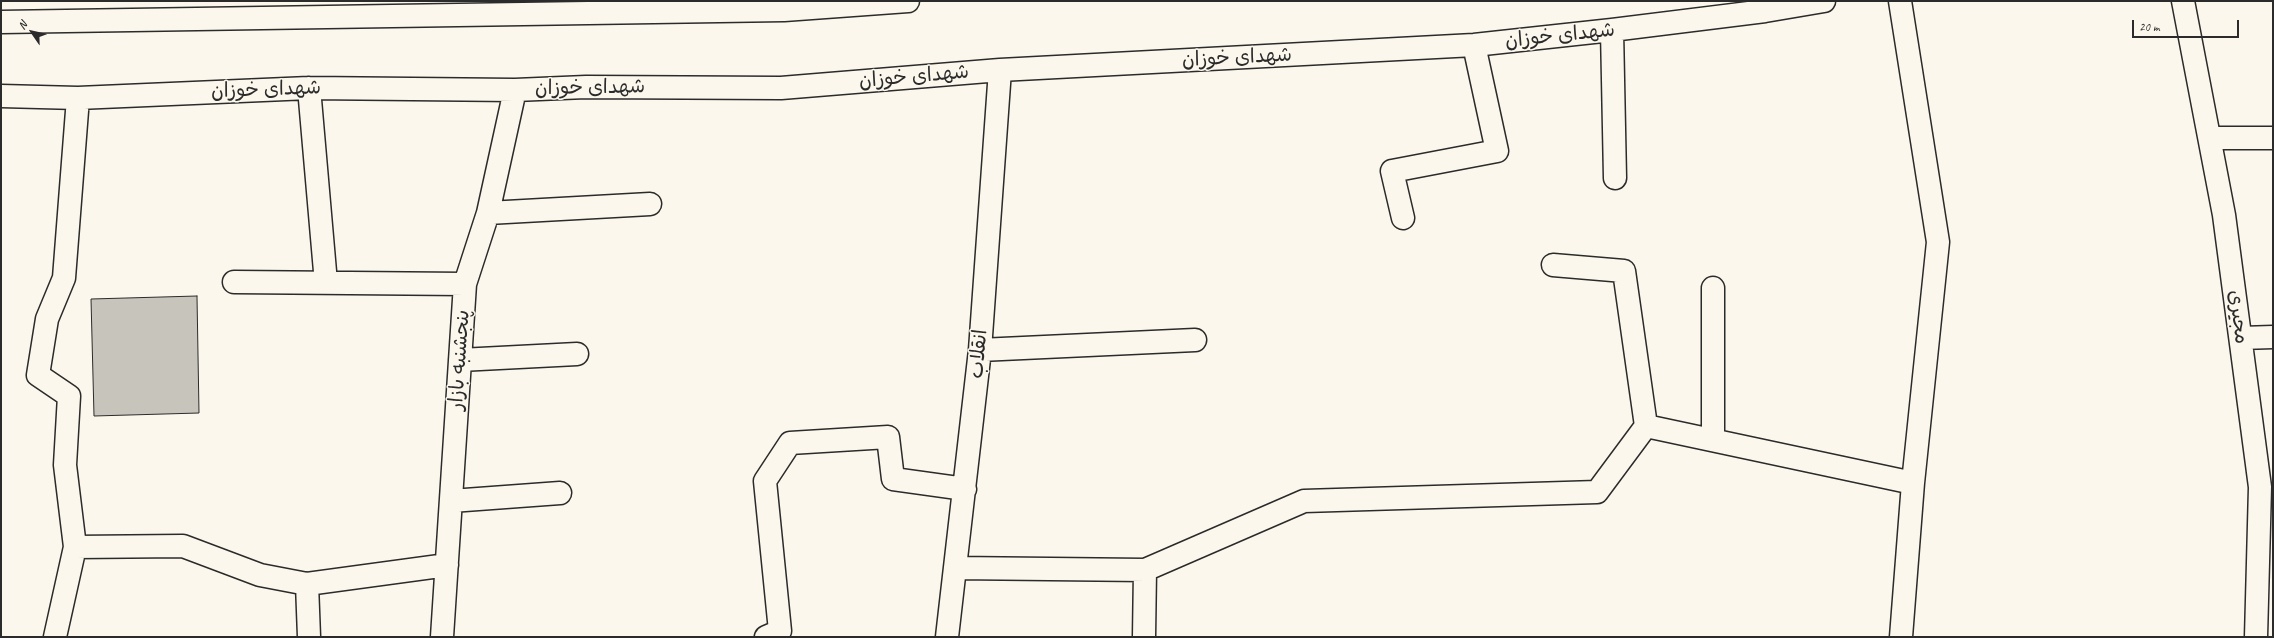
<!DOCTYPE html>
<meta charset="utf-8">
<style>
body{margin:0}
#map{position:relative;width:2274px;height:638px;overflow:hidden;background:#fbf7ec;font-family:Caveat,sans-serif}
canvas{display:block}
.frame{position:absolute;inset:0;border:2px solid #2b2b2b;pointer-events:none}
.north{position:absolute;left:12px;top:12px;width:40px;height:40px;-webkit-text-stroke:3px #fbf7ec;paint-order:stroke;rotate:304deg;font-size:11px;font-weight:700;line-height:16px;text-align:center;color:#2b2b2b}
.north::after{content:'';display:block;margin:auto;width:14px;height:18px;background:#2b2b2b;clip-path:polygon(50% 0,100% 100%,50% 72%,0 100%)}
.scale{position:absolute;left:2132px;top:20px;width:107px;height:18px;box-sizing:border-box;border:2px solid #2b2b2b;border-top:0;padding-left:5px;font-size:12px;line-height:14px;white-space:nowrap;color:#2b2b2b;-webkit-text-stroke:3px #fbf7ec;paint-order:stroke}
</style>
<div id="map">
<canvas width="2274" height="638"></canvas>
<div class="frame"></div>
<div class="north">N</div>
<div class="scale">20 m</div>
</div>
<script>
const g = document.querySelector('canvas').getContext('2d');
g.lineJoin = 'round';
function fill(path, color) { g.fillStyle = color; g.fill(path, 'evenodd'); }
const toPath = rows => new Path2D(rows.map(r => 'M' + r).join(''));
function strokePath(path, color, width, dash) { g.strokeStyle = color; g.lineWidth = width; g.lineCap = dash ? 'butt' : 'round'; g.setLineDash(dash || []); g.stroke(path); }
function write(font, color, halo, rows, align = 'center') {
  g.font = font + ' Caveat,"Playpen Sans Arabic",sans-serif'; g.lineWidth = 3; g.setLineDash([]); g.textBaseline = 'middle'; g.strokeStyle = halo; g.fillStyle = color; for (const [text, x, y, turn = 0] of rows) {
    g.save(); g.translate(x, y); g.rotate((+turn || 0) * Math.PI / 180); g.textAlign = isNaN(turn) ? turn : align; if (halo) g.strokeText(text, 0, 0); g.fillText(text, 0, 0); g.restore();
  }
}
const building = toPath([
 [197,296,199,413,94,416,91,299,197,296]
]);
const minor = toPath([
 [1900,1,1938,242,1913,483,1901,637],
 [2183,1,2224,215,2260,487,2256,637],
 [1,22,784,10,908,1],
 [1612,30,1615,178],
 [309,88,326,283],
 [1,96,78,98,309,88,515,90,586,87,781,88,1000,70,1474,45,1612,30,1765,11,1824,1],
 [2210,138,2273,138],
 [488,213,650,204],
 [1403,218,1392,171,1497,151,1474,45],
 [1553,265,1624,271,1646,426],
 [234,282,465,284],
 [1713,288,1713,440],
 [2241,338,2273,337],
 [980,350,1195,340],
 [460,360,577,354],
 [451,501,560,493],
 [75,547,183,546,260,575,307,584,447,565],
 [955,568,1145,570,1304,501,1597,492,1646,426,1913,483],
 [307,584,309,637],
 [55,637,75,547,65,465,69,396,38,375,47,319,64,278,78,98],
 [442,637,465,284,488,213,515,90],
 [766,637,780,631,765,481,790,443,888,437,893,479,965,489],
 [947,637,980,350,1000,70],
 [1144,637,1145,570]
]);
const streetNames = [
 ["شهدای خوزان",1560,36,-6],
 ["شهدای خوزان",1237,58,-3],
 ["شهدای خوزان",914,77,-5],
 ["شهدای خوزان",590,88,-1],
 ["شهدای خوزان",266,90,-2],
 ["مجیری",2238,317,83],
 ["انقلاب",979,354,-85],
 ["پنجشنبه بازار",460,360,-86]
];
fill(building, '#c7c4bc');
strokePath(building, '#2b2b2b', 1);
strokePath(minor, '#2b2b2b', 25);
strokePath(minor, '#fbf7ec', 22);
write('20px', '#2b2b2b', '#fbf7ec', streetNames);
</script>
